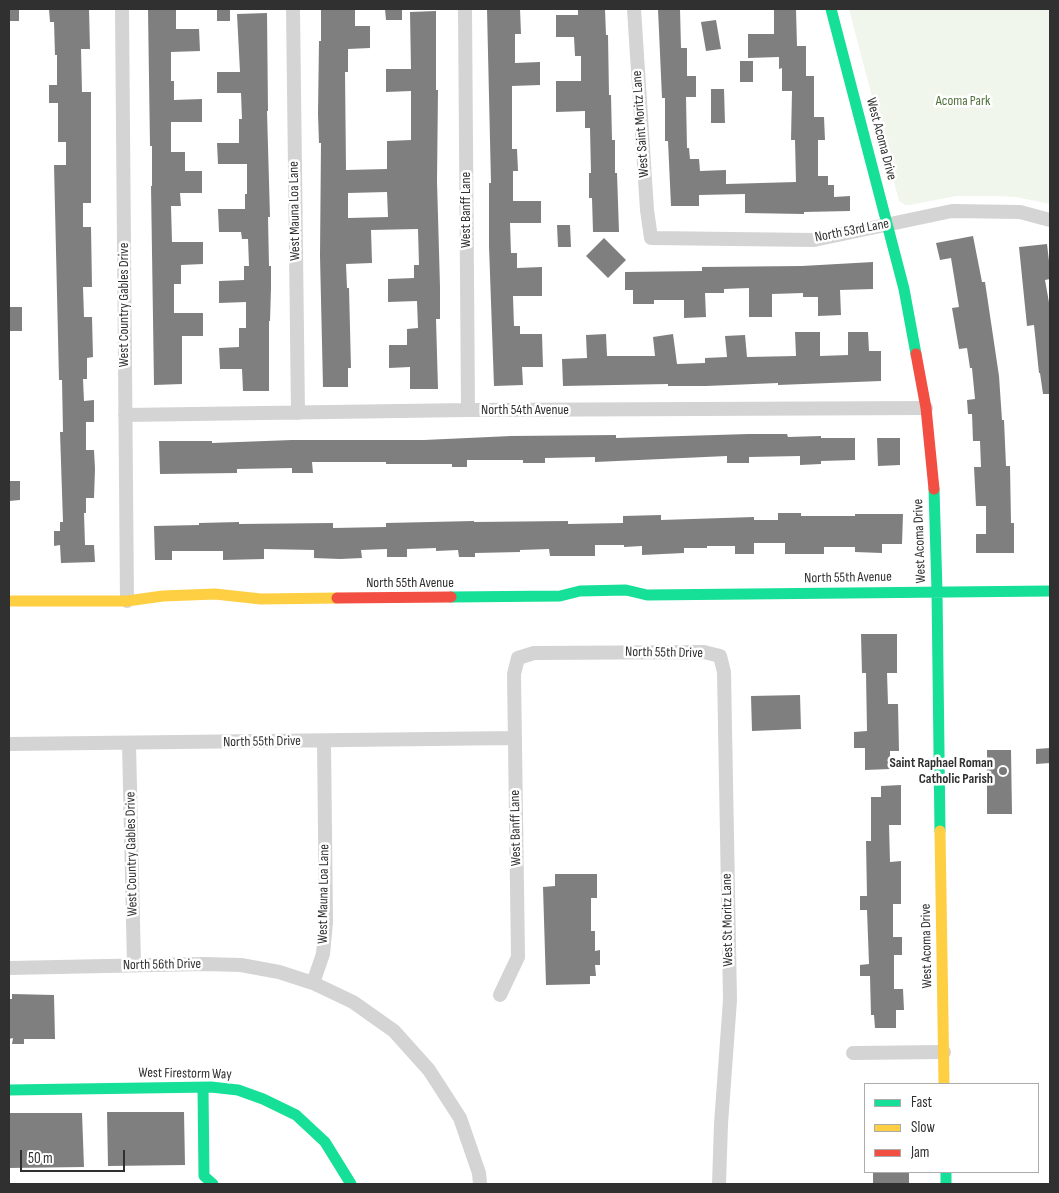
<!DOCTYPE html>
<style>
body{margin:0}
#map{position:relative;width:1059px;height:1193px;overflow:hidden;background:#fff;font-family:"Sofia Sans Condensed",sans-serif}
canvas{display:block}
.frame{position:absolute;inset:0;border:10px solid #303030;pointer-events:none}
.legend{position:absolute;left:864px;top:1083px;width:175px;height:90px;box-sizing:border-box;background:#fff;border:1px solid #acacac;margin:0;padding:6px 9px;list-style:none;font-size:15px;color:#303030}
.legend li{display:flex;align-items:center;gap:10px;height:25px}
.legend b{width:25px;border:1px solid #acacac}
.scale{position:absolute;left:20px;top:1150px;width:105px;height:22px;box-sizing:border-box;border:2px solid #303030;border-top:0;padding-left:6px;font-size:15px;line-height:18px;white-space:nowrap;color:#303030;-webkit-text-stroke:4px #fff;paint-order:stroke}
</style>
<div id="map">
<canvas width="1059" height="1193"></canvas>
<div class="frame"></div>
<ul class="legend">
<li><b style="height:6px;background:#16e098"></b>Fast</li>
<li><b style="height:6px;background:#ffcf43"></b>Slow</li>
<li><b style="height:6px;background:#f24e42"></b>Jam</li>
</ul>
<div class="scale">50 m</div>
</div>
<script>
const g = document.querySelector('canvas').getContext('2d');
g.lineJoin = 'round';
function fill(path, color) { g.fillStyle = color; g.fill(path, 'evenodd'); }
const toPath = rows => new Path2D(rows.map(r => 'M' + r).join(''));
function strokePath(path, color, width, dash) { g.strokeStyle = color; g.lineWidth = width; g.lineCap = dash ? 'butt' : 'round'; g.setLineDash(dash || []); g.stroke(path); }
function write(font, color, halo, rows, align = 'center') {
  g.font = font + ' "Sofia Sans Condensed",sans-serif'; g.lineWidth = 5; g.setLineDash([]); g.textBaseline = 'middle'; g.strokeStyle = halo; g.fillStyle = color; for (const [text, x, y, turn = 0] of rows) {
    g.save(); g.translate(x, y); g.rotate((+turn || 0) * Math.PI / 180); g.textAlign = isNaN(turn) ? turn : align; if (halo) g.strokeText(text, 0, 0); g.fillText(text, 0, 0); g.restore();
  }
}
const green = toPath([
 [849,9,1049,9,1050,204,1016,197,995,196,956,196,910,205,905,205,899,201]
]);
const building = toPath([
 [9,9,19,9,19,21,9,21],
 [49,9,89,9,90,49,81,49,82,92,91,92,91,203,83,203,83,227,91,227,92,287,83,287,84,317,92,317,93,357,87,358,87,379,83,379,84,401,94,400,94,422,86,422,86,450,94,450,95,469,94,498,86,498,86,513,84,513,85,545,94,545,95,562,61,563,60,545,54,546,54,531,60,531,60,522,63,522,60,432,63,432,62,380,59,380,54,165,66,165,66,142,58,142,58,103,49,103,49,85,57,85,57,55,55,55,54,22,50,22],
 [148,9,176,9,176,29,199,29,200,51,171,52,171,81,174,81,174,100,202,99,202,122,171,122,171,152,185,152,185,171,202,171,202,193,180,193,181,206,171,206,172,242,203,242,203,264,181,265,181,284,174,284,174,313,203,313,203,336,182,336,182,384,154,385,151,186,152,186,152,146,150,146],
 [217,9,230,9,230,21,217,21],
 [321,9,355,9,355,26,370,26,370,48,348,49,348,72,345,72,346,170,387,169,387,141,411,140,411,91,386,92,386,69,411,69,410,12,436,11,436,90,438,90,437,181,440,287,440,319,436,319,438,389,410,389,410,367,389,368,389,345,407,345,407,329,418,328,417,301,388,302,388,279,414,278,414,265,419,265,418,229,371,230,372,263,346,264,347,288,349,288,351,368,348,368,348,387,323,387,320,256,321,143,319,143,318,114,319,41,321,41],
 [387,192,388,217,348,218,348,193],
 [385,9,402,9,402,20,386,20],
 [487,9,520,9,521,34,515,34,515,63,540,62,540,85,512,86,512,149,517,149,518,171,513,171,513,201,541,201,541,223,510,223,511,253,517,253,517,268,542,267,542,296,513,296,514,326,520,326,520,334,542,334,543,367,522,367,523,385,494,386,489,246,489,183,491,183],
 [578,9,605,9,606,35,608,35,609,95,611,95,612,140,615,140,615,173,617,173,619,232,593,232,592,198,589,198,589,173,591,173,590,128,585,128,585,111,556,112,556,81,581,81,581,56,575,56,574,37,556,37,556,15,578,15],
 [658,9,680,9,681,48,687,48,687,76,696,76,696,97,686,97,687,148,689,148,690,159,699,159,700,171,726,170,726,184,796,182,795,140,791,140,792,91,782,91,782,68,779,69,779,57,748,58,748,34,774,34,774,9,796,9,797,46,806,46,806,76,814,76,814,117,824,117,825,140,818,140,818,176,828,176,828,185,834,185,834,197,850,196,850,211,804,212,804,214,745,213,745,194,699,195,699,206,671,206,668,141,665,141,665,98,662,98],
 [267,13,268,111,267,111,270,217,268,217,269,266,271,266,271,288,270,321,269,321,269,391,243,391,242,369,220,369,219,348,239,347,239,328,246,328,246,302,219,303,219,281,244,280,244,266,249,266,248,239,242,239,241,232,219,232,218,209,245,209,245,194,247,194,247,164,218,164,217,143,239,143,239,119,242,119,241,93,217,93,217,72,240,72,237,14],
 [716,20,721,49,706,51,701,22],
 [740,61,753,61,753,82,740,82],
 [711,89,724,89,725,123,711,123],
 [557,225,570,225,571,247,558,247],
 [973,236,982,282,985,282,999,376,1002,420,1004,420,1006,466,1010,466,1011,523,1014,523,1014,553,976,553,976,534,986,534,986,506,976,506,974,467,981,467,980,441,973,441,972,414,968,414,967,400,975,399,972,368,970,368,967,348,959,349,952,308,959,307,951,258,940,260,936,243],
 [604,238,626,260,608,278,586,256],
 [1047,244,1049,261,1050,261,1050,279,1045,280,1050,308,1050,394,1043,394,1040,373,1039,373,1034,325,1027,326,1019,247],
 [873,262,873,289,840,290,841,315,818,316,818,297,803,297,803,293,772,294,772,317,749,317,749,288,724,289,724,293,705,293,706,317,684,318,684,300,654,300,654,304,633,304,633,290,625,290,625,272,702,271,702,267,802,266],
 [9,307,22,307,22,331,9,331],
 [795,332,820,332,820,356,848,355,848,332,868,332,869,351,881,351,881,381,778,385,778,383,706,386,668,386,668,384,563,386,562,359,587,358,586,335,606,334,607,356,655,356,653,337,673,334,677,364,705,363,705,358,727,357,725,336,745,335,747,357,796,356],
 [749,434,787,434,788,437,821,436,821,438,855,438,855,460,821,461,821,464,800,465,800,456,749,457,749,463,727,463,727,456,595,462,595,457,545,458,545,463,523,463,523,460,467,460,467,467,452,467,452,464,386,464,386,462,312,462,313,473,292,473,292,468,237,469,237,473,160,474,159,441,212,441,212,443,292,440,424,440,511,436,616,435,616,438],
 [877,438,900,438,900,465,878,466],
 [9,481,20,481,20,500,9,501],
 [778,513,801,513,801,516,855,516,855,514,903,514,902,544,882,544,882,553,855,552,855,547,824,547,824,554,785,554,785,543,754,543,754,554,735,554,735,546,707,546,707,548,684,548,684,553,642,555,642,546,624,547,624,545,595,545,595,556,550,556,549,549,520,550,520,552,475,553,475,557,459,557,458,550,436,551,436,548,407,549,407,557,387,557,387,549,361,550,362,558,340,559,314,558,314,550,264,549,264,559,223,560,223,551,172,551,172,560,155,560,154,526,199,525,199,523,239,522,239,524,333,523,333,528,386,527,386,523,474,521,474,522,568,521,568,524,623,523,623,516,661,515,661,520,754,517,754,520,778,520],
 [861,634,897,634,897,673,887,673,888,704,898,704,899,751,890,751,890,769,865,770,865,748,854,748,854,732,867,731,866,673,862,673],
 [800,695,801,729,752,731,751,696],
 [1050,748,1050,763,1036,764,1036,749],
 [987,750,1011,750,1012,814,987,814],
 [901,785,901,825,889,825,890,862,901,861,901,904,893,904,893,937,902,937,902,955,894,955,894,989,903,989,904,1010,896,1010,896,1028,875,1028,874,1015,871,1015,870,976,860,976,860,965,869,964,867,910,860,910,860,896,867,896,866,841,871,841,871,797,881,797,881,786],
 [555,874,597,874,597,898,591,898,591,931,595,931,595,951,600,950,600,965,595,965,596,976,590,976,590,984,546,985,543,887,555,886],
 [12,994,54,995,55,1039,24,1039,24,1044,12,1044,13,1038,9,1039,9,999,12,999],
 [107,1112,184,1112,185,1165,108,1166],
 [9,1113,82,1113,84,1167,9,1168],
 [873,1172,909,1172,909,1184,873,1184]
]);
const street = toPath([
 [122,9,127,601],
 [293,9,298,413],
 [465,9,468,410],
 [634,9,647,210,651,238,814,240,952,211,1020,212,1050,220],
 [125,415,468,410,926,408],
 [9,744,515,738],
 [129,744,134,965],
 [9,968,204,964,241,965,279,972,313,983,353,1002,394,1031,429,1070,460,1118,479,1173,480,1184],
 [313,983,323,954,326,922,324,741],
 [500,995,518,957,514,674,518,658,534,653,704,652,720,656,724,672,730,1000,721,1124,719,1184],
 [853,1053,944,1052]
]);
const fast = toPath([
 [831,9,904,289,916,354],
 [934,489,937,591,940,831],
 [451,597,560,596,580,591,626,590,647,595,1050,591],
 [203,1088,204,1176,213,1184],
 [9,1090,211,1087,238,1090,263,1099,296,1115,325,1142,351,1184],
 [946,1172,946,1184]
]);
const slow = toPath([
 [9,601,127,601,163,596,215,594,261,599,337,598],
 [940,831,944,1084]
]);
const jam = toPath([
 [916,354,926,408,934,489],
 [337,598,451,597]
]);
const markers = [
 [1003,771,5,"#787878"]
];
const parkNames = [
 ["Acoma Park",963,101]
];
const streetNames = [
 ["West Saint Moritz Lane",641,124,-94],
 ["West Acoma Drive",881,139,75],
 ["West Banff Lane",466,210,-90],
 ["West Mauna Loa Lane",295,211,-91],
 ["North 53rd Lane",852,231,-11],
 ["West Country Gables Drive",124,305,-90],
 ["North 54th Avenue",525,410],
 ["West Acoma Drive",920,541,-92],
 ["North 55th Avenue",848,578,-1],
 ["North 55th Avenue",410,583],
 ["North 55th Drive",664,653,1],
 ["North 55th Drive",262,742,-1],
 ["West Banff Lane",516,828,-91],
 ["West Country Gables Drive",132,854,-91],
 ["West Mauna Loa Lane",324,894,-89],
 ["West St Moritz Lane",728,920,-91],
 ["West Acoma Drive",927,946,-91],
 ["North 56th Drive",162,965,-1],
 ["West Firestorm Way",185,1074,1]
];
const poiNames = [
 ["Saint Raphael Roman",993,763],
 ["Catholic Parish",993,779]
];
fill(green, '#f1f6ed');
fill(building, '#7f7f7f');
strokePath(street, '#d4d4d4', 14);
strokePath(fast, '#16e098', 11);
strokePath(slow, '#ffcf43', 11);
strokePath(jam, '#f24e42', 11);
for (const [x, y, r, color] of markers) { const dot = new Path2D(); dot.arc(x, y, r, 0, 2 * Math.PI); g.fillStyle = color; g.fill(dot); strokePath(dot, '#fff', 2); }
write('14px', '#4f703a', '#fff', parkNames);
write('14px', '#303030', '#fff', streetNames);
write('bold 14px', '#303030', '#fff', poiNames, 'right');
</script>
